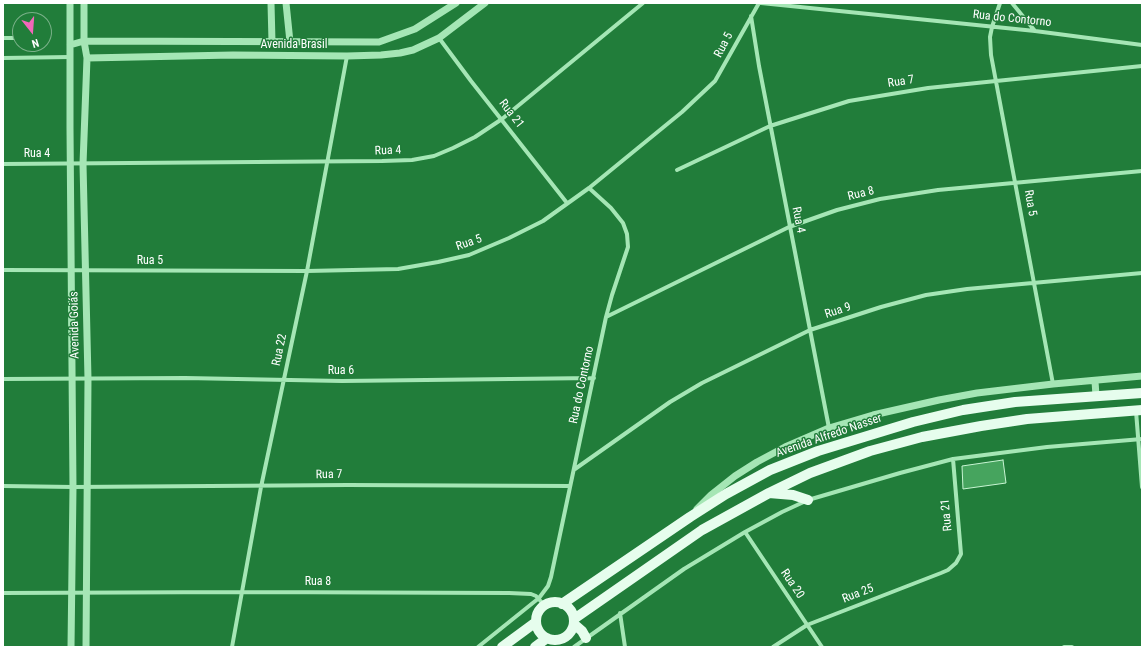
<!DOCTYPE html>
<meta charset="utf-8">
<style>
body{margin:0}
#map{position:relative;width:1145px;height:650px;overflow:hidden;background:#217d3a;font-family:"Roboto Condensed",sans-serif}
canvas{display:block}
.frame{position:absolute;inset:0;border:4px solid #fff;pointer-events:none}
.north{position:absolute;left:12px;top:12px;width:40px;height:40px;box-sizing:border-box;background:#217d3a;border:1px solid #7ab189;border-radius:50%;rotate:163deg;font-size:11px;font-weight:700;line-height:16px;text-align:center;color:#fff}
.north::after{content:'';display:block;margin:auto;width:14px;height:18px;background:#f267b9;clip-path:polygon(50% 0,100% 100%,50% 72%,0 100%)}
</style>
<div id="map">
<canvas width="1145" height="650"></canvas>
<div class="frame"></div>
<div class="north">N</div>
</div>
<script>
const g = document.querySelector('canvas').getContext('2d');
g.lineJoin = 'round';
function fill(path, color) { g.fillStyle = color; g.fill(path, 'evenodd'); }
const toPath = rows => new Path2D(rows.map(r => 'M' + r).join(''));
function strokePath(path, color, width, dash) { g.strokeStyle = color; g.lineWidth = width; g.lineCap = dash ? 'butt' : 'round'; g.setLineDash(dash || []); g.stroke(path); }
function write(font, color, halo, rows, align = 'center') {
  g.font = font + ' "Roboto Condensed",sans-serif'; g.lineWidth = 3; g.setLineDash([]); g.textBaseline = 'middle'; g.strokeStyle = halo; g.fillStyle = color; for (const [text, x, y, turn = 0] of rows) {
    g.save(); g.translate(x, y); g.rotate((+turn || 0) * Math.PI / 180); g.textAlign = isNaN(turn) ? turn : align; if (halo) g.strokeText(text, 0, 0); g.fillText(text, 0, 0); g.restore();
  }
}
const building = toPath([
 [1003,460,1006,483,963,489,962,466,1003,460]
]);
const minor = toPath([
 [761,3,1035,31,1142,45],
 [1000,3,992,27,990,37,991,55,1053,384],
 [1012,3,1035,31],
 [751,16,759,66,829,428],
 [3,38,20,38],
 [439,38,471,81,567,203],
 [3,58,70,57],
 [3,164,382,161,412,160,434,156,453,148,475,137,502,119,643,3],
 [677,170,770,126,849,101,928,88,1142,66],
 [3,270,307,271,398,269,438,262,469,255,509,238,543,221,589,188,682,112,715,81,759,3],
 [606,317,789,227,837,210,880,199,938,190,1142,171],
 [3,379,185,378,342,381,594,378],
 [1136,411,1142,487],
 [575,469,670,402,702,383,810,330,881,307,926,295,967,289,1142,273],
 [3,486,73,487,348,485,570,486],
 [745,532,822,647],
 [3,593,243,592,509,593,531,594,536,596,545,606],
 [620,613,625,647],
 [232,647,261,487,307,271,347,56],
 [478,647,539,598,548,586,551,577,606,317,612,295,628,247,627,234,623,223,611,208,589,188],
 [574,647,684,569,745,532,782,512,808,500,900,473,953,459,1047,447,1142,439],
 [773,647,807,625,941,573,948,570,956,563,961,554,953,459],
 [1064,647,1072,647]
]);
const tertiary = toPath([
 [70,3,70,128,73,487,71,647],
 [84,3,84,41,87,58,83,164,88,379,86,647],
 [271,3,272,42],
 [286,3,290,42],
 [70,45,84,41,379,42,415,29,456,3],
 [87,58,233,55,347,56,381,55,400,53,413,50,439,38,485,3],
 [1095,381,1096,396],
 [697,509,711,495,735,476,757,462,785,447,829,428,873,415,939,400,977,393,1053,384,1142,376]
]);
const primary = toPath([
 [769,493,793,495,808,500],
 '536 621a19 19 0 1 1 38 0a19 19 0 1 1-38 0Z',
 [562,604,690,517,726,494,770,470,818,451,913,422,963,410,1015,402,1142,393],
 [574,619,702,530,769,493,810,473,870,451,922,437,981,426,1027,419,1142,410],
 [574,624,582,631,586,638],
 [502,647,536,622],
 [535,647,547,638]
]);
const streetNames = [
 ["Rua do Contorno",1012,19,6],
 ["Avenida Brasil",294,45],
 ["Rua 5",724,45,-62],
 ["Rua 7",901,82,-9],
 ["Rua 21",511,114,52],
 ["Rua 4",388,151,-2],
 ["Rua 4",37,154],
 ["Rua 8",861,194,-14],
 ["Rua 5",1030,203,80],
 ["Rua 4",798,220,79],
 ["Rua 5",469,243,-19],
 ["Rua 5",150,261],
 ["Rua 9",838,311,-18],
 ["Avenida Goiás",75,325,-91],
 ["Rua 22",280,350,-78],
 ["Rua 6",341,371],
 ["Rua do Contorno",582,385,-78],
 ["Avenida Alfredo Nasser",829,436,-19],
 ["Rua 7",329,475,-1],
 ["Rua 21",947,515,-95],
 ["Rua 8",318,582],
 ["Rua 20",792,584,56],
 ["Rua 25",858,594,-21]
];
fill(building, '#46a45e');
strokePath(building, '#c8f5d3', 1);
strokePath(minor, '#a5e6b5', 4);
strokePath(tertiary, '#a5e6b5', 7);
strokePath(primary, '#e6fded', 10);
write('12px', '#fff', '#217d3a', streetNames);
</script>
